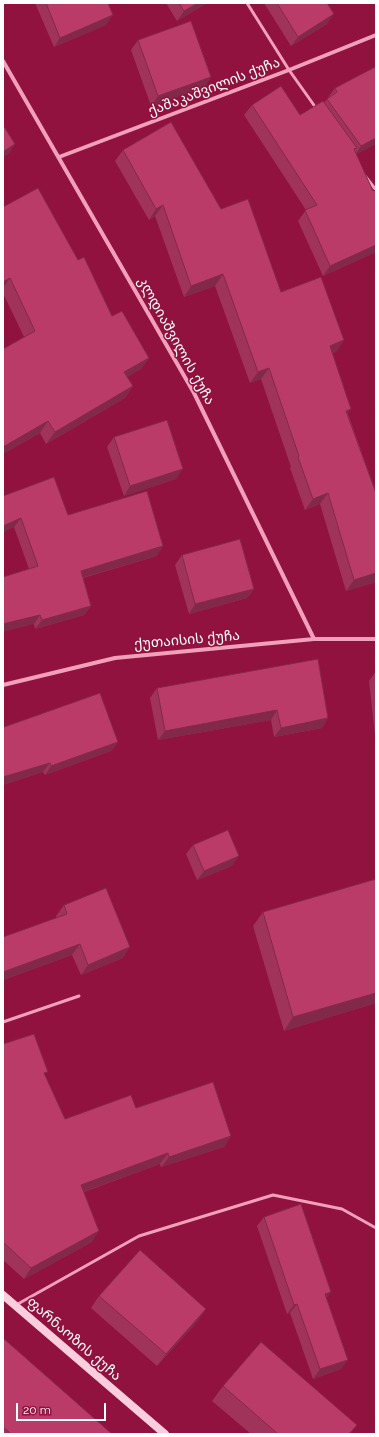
<!DOCTYPE html>
<meta charset="utf-8">
<style>
body{margin:0}
#map{position:relative;width:379px;height:1437px;overflow:hidden;background:#91123e;font-family:Raleway,sans-serif}
canvas{display:block}
.frame{position:absolute;inset:0;border:4px solid #fff;pointer-events:none}
.scale{position:absolute;left:16px;top:1403px;width:90px;height:18px;box-sizing:border-box;border:2px solid #fff;border-top:0;padding-left:5px;font-size:12px;line-height:14px;white-space:nowrap;color:#fff;-webkit-text-stroke:3px #91123e;paint-order:stroke}
</style>
<div id="map">
<canvas width="379" height="1437"></canvas>
<div class="frame"></div>
<div class="scale">20 m</div>
</div>
<script>
const g = document.querySelector('canvas').getContext('2d');
g.lineJoin = 'round';
const toPath = rows => new Path2D(rows.map(r => 'M' + r).join(''));
function strokePath(path, color, width, dash) { g.strokeStyle = color; g.lineWidth = width; g.lineCap = dash ? 'butt' : 'round'; g.setLineDash(dash || []); g.stroke(path); }
function fill(path, color) { g.fillStyle = color; g.fill(path, 'evenodd'); }
function write(font, color, halo, rows, align = 'center') {
  g.font = font + ' Raleway,"Noto Sans Georgian",sans-serif'; g.lineWidth = 3; g.setLineDash([]); g.textBaseline = 'middle'; g.strokeStyle = halo; g.fillStyle = color; for (const [text, x, y, turn = 0] of rows) {
    g.save(); g.translate(x, y); g.rotate((+turn || 0) * Math.PI / 180); g.textAlign = isNaN(turn) ? turn : align; if (halo) g.strokeText(text, 0, 0); g.fillText(text, 0, 0); g.restore();
  }
}
const lane = toPath([
 [247,3,289,70,316,108],
 [365,176,376,190],
 [3,1022,79,996],
 [16,1305,139,1236,273,1195,342,1209,376,1228]
]);
const street = toPath([
 [3,61,194,393,314,639],
 [59,157,289,70,376,35],
 [3,685,115,658,314,639,376,639]
]);
const secondary = toPath([
 [3,1295,165,1434]
]);
const wall = toPath([
 [35,3,108,3,106,25,54,47],
 [166,3,207,3,177,21],
 [264,3,327,3,327,24,291,46],
 [138,40,211,77,204,87,151,106,131,50],
 [335,88,376,144,356,154,373,191,376,190,376,252,323,276,298,221,306,210,244,115,252,105,300,115,324,103],
 [123,150,221,209,281,292,344,340,336,352,332,353,348,414,376,493,376,582,346,591,320,504,305,510,290,468,291,467,261,379,250,383,215,286,184,297,155,216,149,220,115,161],
 [3,207,78,260,112,316,149,358,141,369,127,377,133,386,125,398,46,444,40,433,3,454,3,349,24,337,3,293],
 [114,437,176,479,124,496,107,447],
 [3,496,68,515,157,556,83,578,91,606,84,615,35,629,34,624,29,569,14,527,3,532],
 [182,555,254,589,247,598,189,614,175,565],
 [376,671,376,735,375,735,369,681],
 [157,688,328,718,322,728,274,737,271,720,158,740,150,698],
 [3,725,4,727,118,742,111,751,45,775,43,772,3,785],
 [193,845,232,866,197,880,186,854],
 [376,879,376,1003,284,1031,253,926,263,912],
 [64,905,123,958,81,975,72,955,3,980,3,937,57,918,56,916],
 [3,1044,45,1075,65,1119,136,1108,231,1136,224,1147,161,1167,160,1164,84,1192,92,1242,24,1279,3,1260],
 [264,1217,326,1299,341,1369,313,1379,290,1313,287,1314,257,1226],
 [99,1296,198,1321,157,1366,91,1308],
 [3,1338,112,1434,3,1434],
 [223,1386,350,1434,251,1434,212,1401]
]);
const shadedWall = toPath([
 [198,3,207,3,177,21,184,11],
 [334,14,327,24,291,46,298,37],
 [113,15,106,25,54,47,60,38],
 [211,77,204,87,151,106,158,96],
 [376,138,376,144,355,155,361,146],
 [15,144,9,154,3,157,3,152],
 [163,205,155,216,149,220,156,209],
 [376,245,376,252,323,276,330,266],
 [223,274,215,286,184,297,191,286],
 [10,278,3,288,3,282],
 [344,340,336,352,322,357,330,346],
 [149,358,141,369,116,384,124,372],
 [269,368,261,379,250,383,258,372],
 [133,386,125,398,46,444,55,432],
 [351,409,343,420,346,411],
 [48,421,40,433,3,454,3,447],
 [183,469,176,479,124,496,130,486],
 [328,493,320,504,305,510,313,499],
 [21,518,14,527,3,532,3,526],
 [163,546,157,556,74,580,81,571],
 [376,573,376,582,346,591,354,580],
 [254,589,247,598,189,614,195,604],
 [91,606,84,615,35,629,42,620],
 [40,615,34,624,3,632,3,624],
 [277,710,271,720,158,740,165,731],
 [328,718,322,728,274,737,281,728],
 [118,742,111,751,45,775,51,766],
 [50,763,43,772,3,785,3,777],
 [239,856,232,866,197,880,204,871],
 [80,944,72,955,3,980,3,972],
 [130,947,123,958,81,975,88,965],
 [376,993,376,1003,284,1031,293,1017],
 [231,1136,224,1147,161,1167,169,1157],
 [168,1153,160,1164,74,1195,81,1185],
 [99,1231,92,1242,24,1279,31,1268],
 [331,1292,324,1302,325,1294],
 [297,1304,290,1313,287,1314,294,1305],
 [206,1309,198,1321,157,1366,166,1354],
 [348,1360,341,1369,313,1379,320,1369]
]);
const building = toPath([
 [46,3,108,3,113,15,60,38,46,3],
 [179,3,198,3,184,11,179,3],
 [277,3,327,3,334,14,298,37,277,3],
 [191,21,211,77,158,96,138,40,191,21],
 [375,67,376,69,376,138,361,146,327,99,337,92,335,88,375,67],
 [281,86,300,115,323,101,357,148,354,149,373,191,376,190,376,245,330,266,305,210,317,205,252,105,281,86],
 [171,122,221,209,248,199,281,292,321,277,344,340,330,346,351,409,346,411,376,493,376,573,354,580,328,493,313,499,298,457,299,456,269,368,258,372,223,274,191,286,163,205,156,209,123,150,171,122],
 [3,125,15,144,3,152,3,125],
 [38,188,78,260,84,257,112,316,122,311,149,358,124,372,133,386,55,432,48,421,3,447,3,349,35,331,10,278,3,282,3,207,38,188],
 [167,420,183,469,130,486,114,437,167,420],
 [54,477,68,515,147,491,163,546,81,571,91,606,42,620,40,615,3,624,3,577,38,566,21,518,3,526,3,496,54,477],
 [240,539,254,589,195,604,182,555,240,539],
 [318,659,328,718,281,728,277,710,165,731,157,688,318,659],
 [100,693,118,742,51,766,50,763,3,777,3,725,4,727,100,693],
 [228,830,239,856,204,871,193,845,228,830],
 [376,879,376,993,293,1017,263,912,376,879],
 [106,888,130,947,88,965,80,944,3,972,3,937,67,914,64,905,106,888],
 [34,1034,48,1072,44,1073,65,1119,131,1095,136,1108,213,1082,231,1136,169,1157,168,1153,81,1185,99,1231,31,1268,3,1242,3,1044,34,1034],
 [301,1204,331,1292,325,1294,348,1360,320,1369,297,1304,294,1305,264,1217,301,1204],
 [140,1250,206,1309,166,1354,99,1296,140,1250],
 [3,1338,112,1434,11,1434,3,1427,3,1338],
 [261,1342,357,1425,349,1434,278,1434,223,1386,261,1342]
]);
const streetNames = [
 ["ქაშაკაშვილის ქუჩა",214,87,-21],
 ["კლდიაშვილის ქუჩა",176,341,61],
 ["ქუთაისის ქუჩა",187,640,-5],
 ["ფარნაოზის ქუჩა",74,1339,41]
];
strokePath(lane, '#f29fbc', 3);
strokePath(street, '#f29fbc', 4);
strokePath(secondary, '#fccedd', 8);
fill(wall, '#a03359');
fill(shadedWall, '#822949');
fill(building, '#ba3b68');
strokePath(building, '#822949', 1);
write('14px', '#fff', '#91123e', streetNames);
</script>
